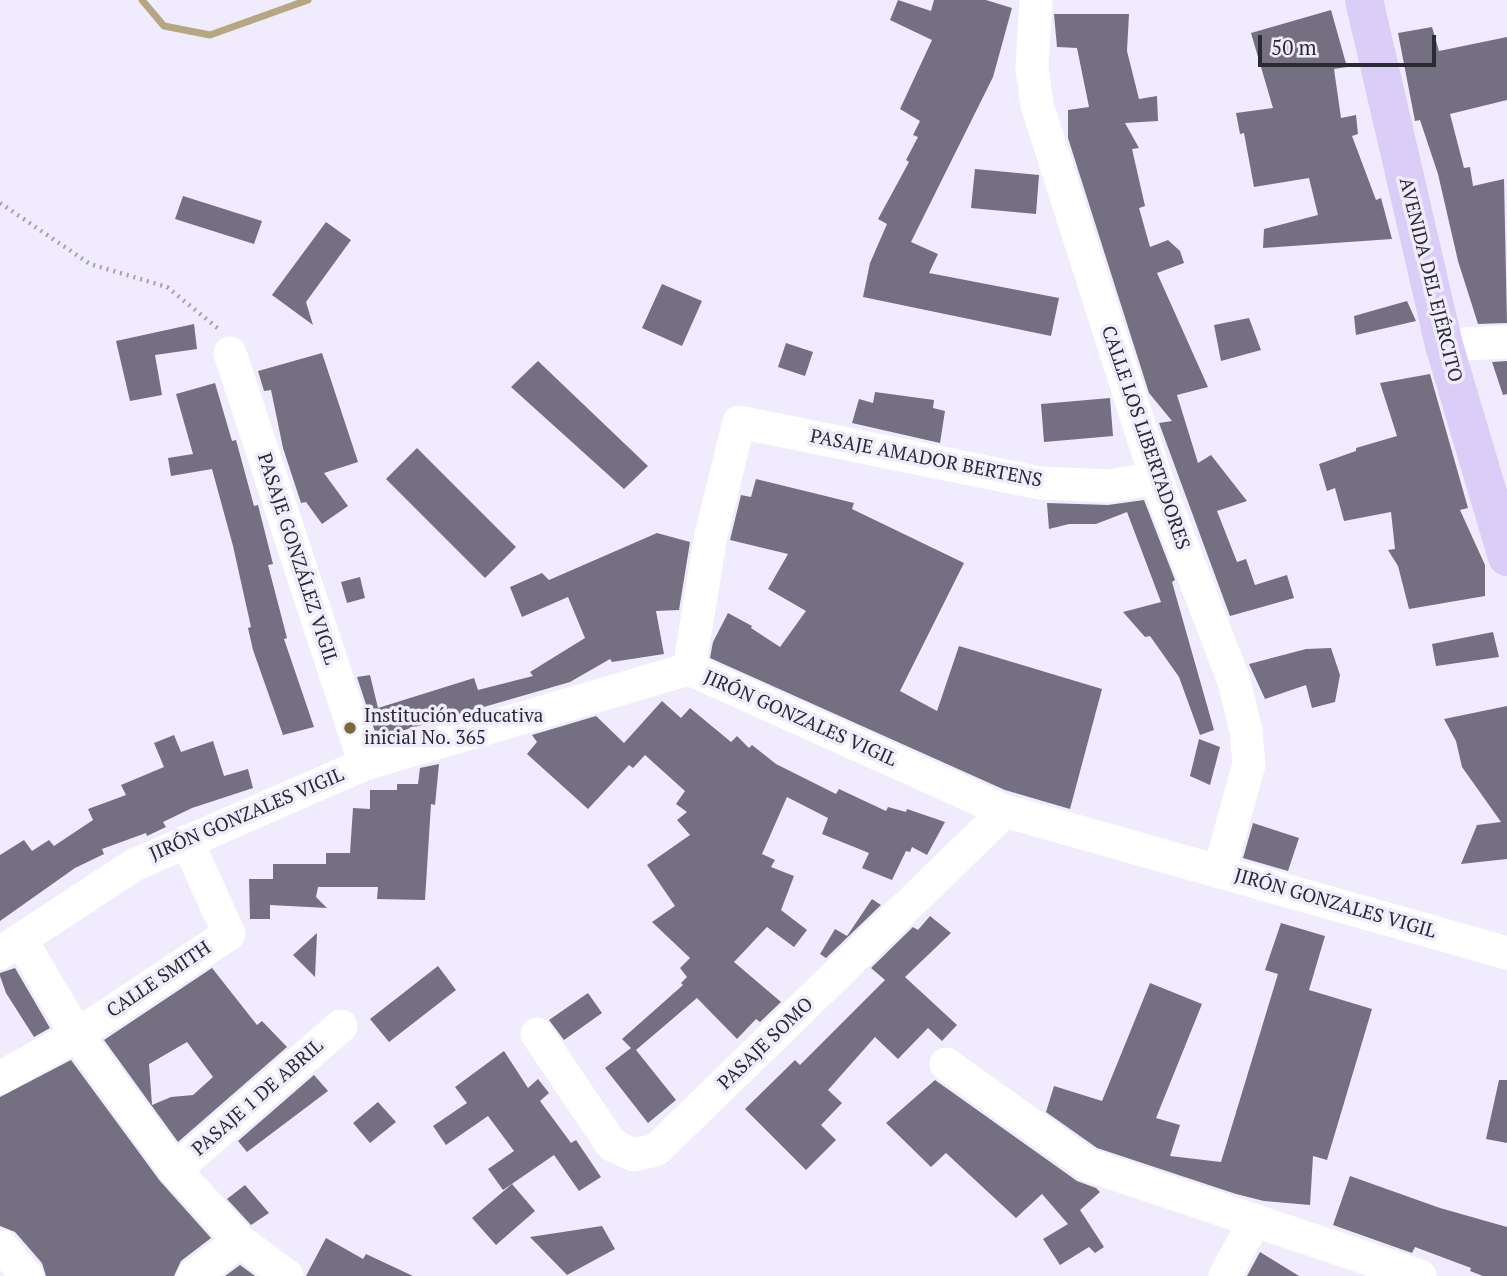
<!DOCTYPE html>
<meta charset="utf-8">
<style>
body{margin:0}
#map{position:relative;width:1507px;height:1276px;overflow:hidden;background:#f0ecfd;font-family:"PT Serif",serif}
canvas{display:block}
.scale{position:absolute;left:1258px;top:35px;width:178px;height:32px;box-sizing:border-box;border:4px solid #2b2931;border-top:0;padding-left:9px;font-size:21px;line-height:24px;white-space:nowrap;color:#2b2931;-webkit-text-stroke:5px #f0ecfd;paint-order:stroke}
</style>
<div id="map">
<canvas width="1507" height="1276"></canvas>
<div class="scale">50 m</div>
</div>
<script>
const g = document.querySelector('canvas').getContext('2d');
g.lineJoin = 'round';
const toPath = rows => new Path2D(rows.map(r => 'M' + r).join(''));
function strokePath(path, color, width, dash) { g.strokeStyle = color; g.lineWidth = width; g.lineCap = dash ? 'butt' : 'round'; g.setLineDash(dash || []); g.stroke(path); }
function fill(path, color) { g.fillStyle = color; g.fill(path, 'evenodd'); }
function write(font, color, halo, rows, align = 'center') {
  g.font = font + ' "PT Serif",serif'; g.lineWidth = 7; g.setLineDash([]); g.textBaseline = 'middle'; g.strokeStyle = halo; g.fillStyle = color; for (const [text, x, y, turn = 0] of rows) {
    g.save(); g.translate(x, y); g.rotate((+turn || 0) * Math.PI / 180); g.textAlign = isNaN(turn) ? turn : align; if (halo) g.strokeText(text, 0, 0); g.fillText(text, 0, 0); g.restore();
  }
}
const stream = toPath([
 [142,0,164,26,210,35,308,0]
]);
const building = toPath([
 [898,0,931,11,934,0,986,0,1012,8,993,77,911,242,938,254,929,273,1059,298,1051,336,863,297,870,263,887,224,878,219,909,162,906,160,918,137,913,135,920,121,900,109,932,40,890,20],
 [1331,10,1347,67,1334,69,1341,118,1356,115,1358,134,1352,136,1376,200,1381,198,1392,239,1263,248,1264,229,1318,215,1309,178,1254,187,1244,133,1240,134,1236,113,1273,108,1251,33],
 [1054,14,1129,14,1127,51,1139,99,1157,96,1158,121,1125,123,1139,148,1132,149,1145,206,1139,208,1150,247,1168,240,1180,251,1184,263,1157,273,1208,387,1177,395,1198,463,1211,455,1247,501,1217,511,1237,562,1246,559,1255,585,1287,575,1294,598,1230,616,1159,423,1172,421,1149,393,1068,138,1068,110,1089,107,1077,48,1057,47],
 [1432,27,1439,51,1507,37,1507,100,1450,114,1464,168,1470,167,1473,186,1504,179,1507,323,1478,324,1458,261,1438,174,1420,120,1415,121,1398,33],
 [975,169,1039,175,1036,214,971,208],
 [183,196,262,221,254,244,175,219],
 [326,222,351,240,306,302,313,325,272,295],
 [662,284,702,301,682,346,642,328],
 [1407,301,1416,321,1356,335,1354,316],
 [1249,318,1261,350,1221,361,1214,325],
 [194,324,197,349,155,355,162,395,130,401,116,341],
 [786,343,813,352,805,376,778,367],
 [322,353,358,462,324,473,348,506,322,524,306,502,301,503,283,448,271,390,264,391,258,371],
 [538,361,648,466,624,489,511,387],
 [1507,361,1507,394,1503,395,1492,362],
 [1430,374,1468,508,1460,510,1485,565,1485,596,1409,609,1398,566,1388,550,1395,549,1391,512,1344,521,1335,488,1327,491,1319,464,1356,451,1356,448,1397,436,1380,383],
 [215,383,232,441,236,440,254,506,258,505,273,564,268,565,287,638,284,639,314,727,283,735,253,650,248,628,251,627,233,546,212,469,171,476,168,458,193,454,176,394],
 [875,392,934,400,933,408,945,411,940,443,852,423,859,399,873,403],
 [1110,398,1113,436,1044,442,1041,404],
 [417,448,516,547,485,578,386,479],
 [756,479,854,503,852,509,964,563,900,691,937,711,959,646,1102,689,1070,809,1005,790,710,658,713,642,728,613,752,626,751,628,780,647,806,611,768,589,788,554,730,540,741,495,751,497],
 [1144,500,1175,580,1172,582,1214,730,1200,735,1179,677,1150,636,1145,637,1123,612,1161,602,1127,512,1096,524,1069,524,1049,529,1047,503,1108,505],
 [657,533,690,542,679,610,656,611,664,654,612,662,610,659,570,682,377,738,357,677,370,675,378,708,474,678,478,690,533,676,530,672,585,638,568,597,522,617,510,587,542,573,549,580],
 [360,577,365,598,347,603,341,582],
 [1493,632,1499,657,1436,666,1432,644],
 [1331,648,1340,675,1335,702,1312,708,1306,685,1265,699,1249,664,1306,649],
 [662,701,681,718,690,708,731,742,737,736,749,748,752,745,776,764,836,794,839,789,886,811,888,807,906,812,907,809,945,822,927,855,912,847,910,852,906,851,892,880,862,868,869,853,822,834,828,818,787,797,762,854,775,860,771,867,794,876,781,910,807,930,794,947,767,927,734,962,781,1002,760,1022,756,1019,737,1039,697,998,636,1050,676,1100,648,1123,605,1068,631,1048,622,1039,683,985,681,983,687,977,680,968,690,958,652,922,675,906,647,865,690,835,677,820,687,812,676,804,685,791,645,755,633,768,629,765,588,809,527,754,537,742,532,735,596,716,624,743],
 [1507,706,1507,859,1461,864,1477,825,1501,822,1462,767,1456,741,1444,719],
 [174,735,181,752,213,741,224,776,248,769,253,788,192,808,163,822,166,827,147,836,146,833,102,849,104,854,75,868,0,921,0,855,24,840,32,851,49,840,54,846,93,820,88,809,126,795,121,785,164,767,154,743],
 [1199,739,1220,747,1210,785,1190,776],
 [439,764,435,805,431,804,425,900,377,899,378,887,318,887,316,897,327,908,270,905,270,919,250,919,249,879,273,879,273,864,326,864,326,853,350,853,353,808,370,809,370,790,397,790,397,784,418,784,420,768],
 [1253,823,1299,838,1288,871,1243,858],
 [872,899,881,905,826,958,820,954,835,929,847,936],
 [930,916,951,933,905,977,957,1025,942,1041,928,1028,898,1059,875,1037,828,1090,842,1103,821,1125,836,1140,806,1170,745,1109,795,1060,800,1065,885,980,871,968,913,927,918,930],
 [1281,923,1325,936,1309,990,1372,1009,1327,1160,1313,1156,1310,1205,1264,1201,1236,1194,1097,1148,1046,1112,1054,1086,1102,1101,1150,983,1202,1004,1156,1118,1180,1125,1170,1156,1221,1162,1278,974,1265,970],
 [317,933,315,977,293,955],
 [438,966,456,990,389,1042,370,1019],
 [15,968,50,1028,34,1037,6,993,0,976,0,973],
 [212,968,257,1025,262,1021,287,1047,178,1142,104,1040],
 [187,1042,213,1077,193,1095,171,1097,152,1105,149,1064],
 [588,993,602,1013,564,1040,549,1020],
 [504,1051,528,1088,538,1079,549,1093,540,1101,571,1143,576,1140,601,1177,579,1191,554,1155,503,1190,488,1169,514,1151,488,1116,446,1145,433,1126,467,1103,455,1087],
 [71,1060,160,1181,211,1238,181,1261,174,1276,46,1276,42,1263,15,1232,0,1226,0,1097],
 [314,1075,328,1091,247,1152,238,1141],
 [935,1080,1077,1181,1096,1188,1100,1192,1080,1210,1104,1247,1095,1253,1089,1247,1060,1265,1043,1239,1068,1224,1042,1194,1016,1218,946,1153,931,1167,886,1123],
 [1499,1080,1507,1080,1507,1143,1486,1139],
 [378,1102,396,1122,370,1143,353,1123],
 [1350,1176,1440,1208,1507,1227,1507,1276,1483,1276,1470,1271,1471,1268,1415,1247,1412,1253,1333,1225],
 [512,1184,535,1211,496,1245,472,1218],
 [245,1185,269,1213,251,1225,227,1199],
 [602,1226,615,1249,567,1275,530,1237],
 [326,1238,363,1259,366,1254,413,1276,306,1276],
 [1260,1252,1299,1276,1247,1276],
 [240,1265,255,1276,225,1276]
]);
const path = toPath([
 [0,203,90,264,167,287,220,330]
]);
const minor = toPath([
 [1036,0,1032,67,1037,105,1156,478,1234,681,1246,731,1249,764,1219,872],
 [1444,345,1507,342],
 [230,353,365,764],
 [689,669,711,535,739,422,1040,483,1109,486,1156,478],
 [21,940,77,1035,175,1170,240,1241,287,1276],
 [0,953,134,865,365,764,689,669,1005,811,1507,953],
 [537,1034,612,1145,634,1155,656,1150,1005,811],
 [946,1064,1088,1165,1420,1276],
 [0,1078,77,1035,229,934,187,841],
 [175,1170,341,1026],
 [0,1245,27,1276],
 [193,1276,240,1241],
 [1225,1276,1255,1220]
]);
const major = toPath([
 [1364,0,1444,345,1507,557]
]);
const markers = [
 [350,728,7,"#7a6836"]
];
const streetNames = [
 ["AVENIDA DEL EJÉRCITO",1430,280,76],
 ["CALLE LOS LIBERTADORES",1145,438,71],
 ["PASAJE AMADOR BERTENS",926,459,11],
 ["PASAJE GONZÁLEZ VIGIL",297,559,72],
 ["JIRÓN GONZALES VIGIL",800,719,24],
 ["JIRÓN GONZALES VIGIL",247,815,-23],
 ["JIRÓN GONZALES VIGIL",1335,904,16],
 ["CALLE SMITH",159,980,-34],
 ["PASAJE SOMO",766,1044,-44],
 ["PASAJE 1 DE ABRIL",258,1098,-41]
];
const poiNames = [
 ["Institución educativa",364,717],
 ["inicial No. 365",364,739]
];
strokePath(stream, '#b5a781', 7);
fill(building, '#746f81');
strokePath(path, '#a6a3b1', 4.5, [2, 5]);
strokePath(minor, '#fff', 33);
strokePath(major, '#dacef9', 38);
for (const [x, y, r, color] of markers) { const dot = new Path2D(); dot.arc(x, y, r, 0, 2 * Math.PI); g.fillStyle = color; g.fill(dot); strokePath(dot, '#f0ecfd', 2.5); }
write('19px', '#2b2931', '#f0ecfd', streetNames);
write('19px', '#2b2931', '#f0ecfd', poiNames, 'left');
</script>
